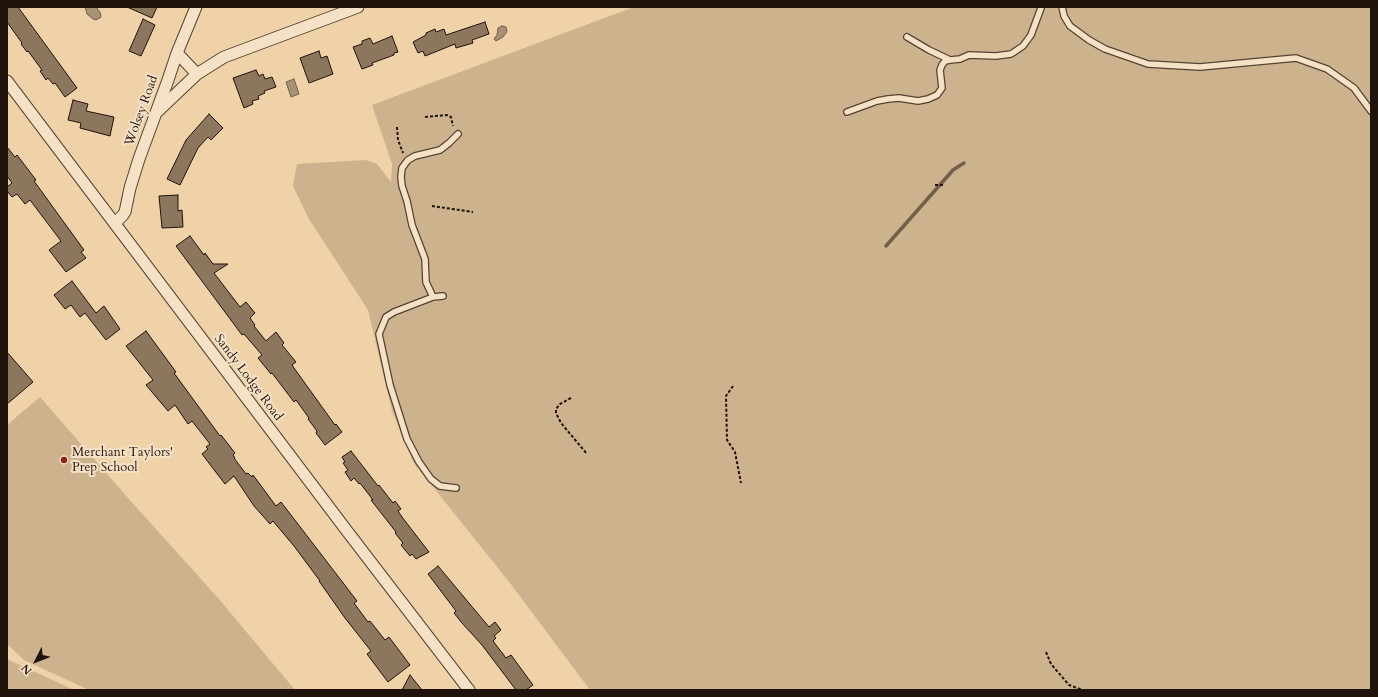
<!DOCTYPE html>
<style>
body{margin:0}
#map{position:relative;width:1378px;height:697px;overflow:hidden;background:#efd2a8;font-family:Cardo,serif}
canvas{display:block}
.frame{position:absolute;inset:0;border:8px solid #20130c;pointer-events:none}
.north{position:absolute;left:16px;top:641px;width:40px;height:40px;-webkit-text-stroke:3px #f5e2c6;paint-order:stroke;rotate:228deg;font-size:11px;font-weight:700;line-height:16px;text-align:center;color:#20130c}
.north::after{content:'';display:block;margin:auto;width:14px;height:18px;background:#20130c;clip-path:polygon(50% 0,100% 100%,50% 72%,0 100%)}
</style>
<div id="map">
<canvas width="1378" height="697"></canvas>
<div class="frame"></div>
<div class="north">N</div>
</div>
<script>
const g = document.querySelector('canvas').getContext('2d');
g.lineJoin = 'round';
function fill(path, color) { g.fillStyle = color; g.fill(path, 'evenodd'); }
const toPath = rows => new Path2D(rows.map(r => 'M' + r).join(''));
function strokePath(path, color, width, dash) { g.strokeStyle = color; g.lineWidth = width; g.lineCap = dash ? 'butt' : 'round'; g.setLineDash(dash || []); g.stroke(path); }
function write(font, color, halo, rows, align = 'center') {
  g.font = font + ' Cardo,serif'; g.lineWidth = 4; g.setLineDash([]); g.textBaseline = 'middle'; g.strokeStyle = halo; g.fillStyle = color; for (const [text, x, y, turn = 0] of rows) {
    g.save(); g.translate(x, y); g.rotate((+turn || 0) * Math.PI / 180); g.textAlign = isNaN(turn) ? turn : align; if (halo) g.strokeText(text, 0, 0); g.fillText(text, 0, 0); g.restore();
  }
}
const green = toPath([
 [634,7,1371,7,1371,690,590,690,510,583,413,462,392,411,368,310,309,219,293,186,297,164,366,160,377,164,391,182,392,164,372,105],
 [40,397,128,498,219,599,295,690,89,690,24,660,7,644,7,425],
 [7,659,74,690,7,690]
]);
const water = toPath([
 [85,7,96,7,100,12,101,17,96,20,93,19,87,14,85,7],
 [502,26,506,27,507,32,503,37,496,41,494,39,497,35,498,28,502,26],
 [294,79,299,94,291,97,286,82,294,79]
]);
const stream = toPath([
 [886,246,953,170,964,163]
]);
const building = toPath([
 [7,7,18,7,77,88,65,97,55,83,53,84,48,78,46,80,40,71,42,70,28,51,27,52,21,44,22,43,7,22,7,7],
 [127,7,157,7,152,18,127,7],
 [143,19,155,25,141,56,129,51,143,19],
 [485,22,489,34,472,40,473,43,456,48,455,44,425,56,423,51,418,53,413,42,426,35,426,33,435,29,436,32,444,29,446,35,485,22],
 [392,36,398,52,394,53,394,55,372,63,373,65,362,69,353,47,362,44,362,41,370,38,373,44,392,36],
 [319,51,321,58,327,56,333,74,309,83,300,58,319,51],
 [256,70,259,76,263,74,265,79,272,77,276,87,264,91,265,93,258,96,259,99,252,101,253,104,244,108,233,78,256,70],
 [73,100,88,104,86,111,114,117,110,136,80,128,81,123,68,120,73,100],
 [209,114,223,128,211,140,208,137,198,148,180,185,167,179,186,140,209,114],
 [7,147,15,157,17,155,36,180,34,181,84,250,81,252,86,258,66,272,49,250,61,241,30,200,25,204,17,194,12,197,7,191,7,187,12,183,7,176,7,147],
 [178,195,178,211,182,210,183,227,162,228,159,196,178,195],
 [190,236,204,255,205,253,213,264,228,264,214,273,240,307,246,302,255,313,250,318,255,325,254,326,266,341,276,332,284,343,282,345,296,362,292,365,294,368,335,425,336,424,342,432,325,445,316,433,317,431,308,419,309,418,296,400,294,402,272,373,271,374,258,358,262,355,244,334,242,335,176,246,190,236],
 [72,281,96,313,104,306,120,329,106,340,85,313,80,317,71,305,65,309,54,295,72,281],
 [146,331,176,372,174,373,220,436,221,435,235,453,233,455,235,458,234,458,246,474,248,473,252,477,253,475,276,506,281,502,357,601,354,603,368,622,370,621,385,640,389,637,410,665,388,682,367,654,371,651,345,618,319,581,320,581,294,546,273,521,270,524,254,506,234,476,225,484,202,454,208,449,206,447,210,444,192,421,188,424,175,405,168,411,146,385,153,380,126,346,146,331],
 [7,352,33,382,7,404,7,352],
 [351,451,378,486,379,485,393,503,395,501,401,509,398,511,402,517,429,552,416,559,412,554,410,556,401,545,403,543,395,533,396,532,371,500,373,500,360,483,359,484,354,478,351,481,345,472,348,470,343,463,345,462,342,457,351,451],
 [438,566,489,627,495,622,501,630,494,636,496,638,493,641,506,658,511,655,533,685,526,690,516,690,482,645,462,623,454,613,456,611,428,574,438,566],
 [410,675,422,690,402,690,410,675]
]);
const path = toPath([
 [425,117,447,115,451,117,453,126],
 [397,127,398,140,403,153],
 [935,185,944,185],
 [432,206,473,212],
 [733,386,726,396,727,440,735,452,741,483],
 [571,398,560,404,556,409,556,413,561,423,587,454],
 [1046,652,1051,664,1069,685,1083,690]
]);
const service = toPath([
 [1062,7,1064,16,1070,26,1089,40,1105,49,1148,64,1200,67,1296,58,1327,69,1354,88,1371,111],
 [907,37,929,50,950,60,960,59,969,55,996,56,1011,54,1023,46,1031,35,1041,8],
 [847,112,877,101,888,99,899,98,918,101,928,99,937,95,942,88,940,70,942,65,945,61,950,60],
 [443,296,433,297,394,312,386,317,379,334,390,385,407,439,419,462,431,479,440,486,456,488],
 [433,297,426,282,425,259,412,225,407,201,402,186,401,177,402,168,408,160,415,156,440,150,449,143,458,134]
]);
const minor = toPath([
 [177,53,197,74],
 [7,81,347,531,469,690],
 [158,111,197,74,224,57,358,7],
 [115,223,123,215,125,212,130,188,139,159,168,80,177,53,196,7]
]);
const markers = [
 [64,460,4,"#8f2418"]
];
const streetNames = [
 ["Wolsey Road",142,111,-70],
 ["Sandy Lodge Road",248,378,53]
];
const poiNames = [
 ["Merchant Taylors'",72,453],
 ["Prep School",72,468]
];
fill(green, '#ccb28d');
fill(water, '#a99173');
strokePath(water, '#725f4a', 1);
strokePath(stream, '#725f4a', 3.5);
fill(building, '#8c765d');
strokePath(building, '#20130c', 1);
strokePath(service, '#544333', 8);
strokePath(minor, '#544333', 13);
strokePath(path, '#20130c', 2, [3, 2]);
strokePath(service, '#f5e2c6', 5.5);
strokePath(minor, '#f5e2c6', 11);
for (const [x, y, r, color] of markers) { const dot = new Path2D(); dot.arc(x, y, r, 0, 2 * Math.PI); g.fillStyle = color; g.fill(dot); strokePath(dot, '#f5e2c6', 1.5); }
write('13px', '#20130c', '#f5e2c6', streetNames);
write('13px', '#20130c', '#f5e2c6', poiNames, 'left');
</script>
